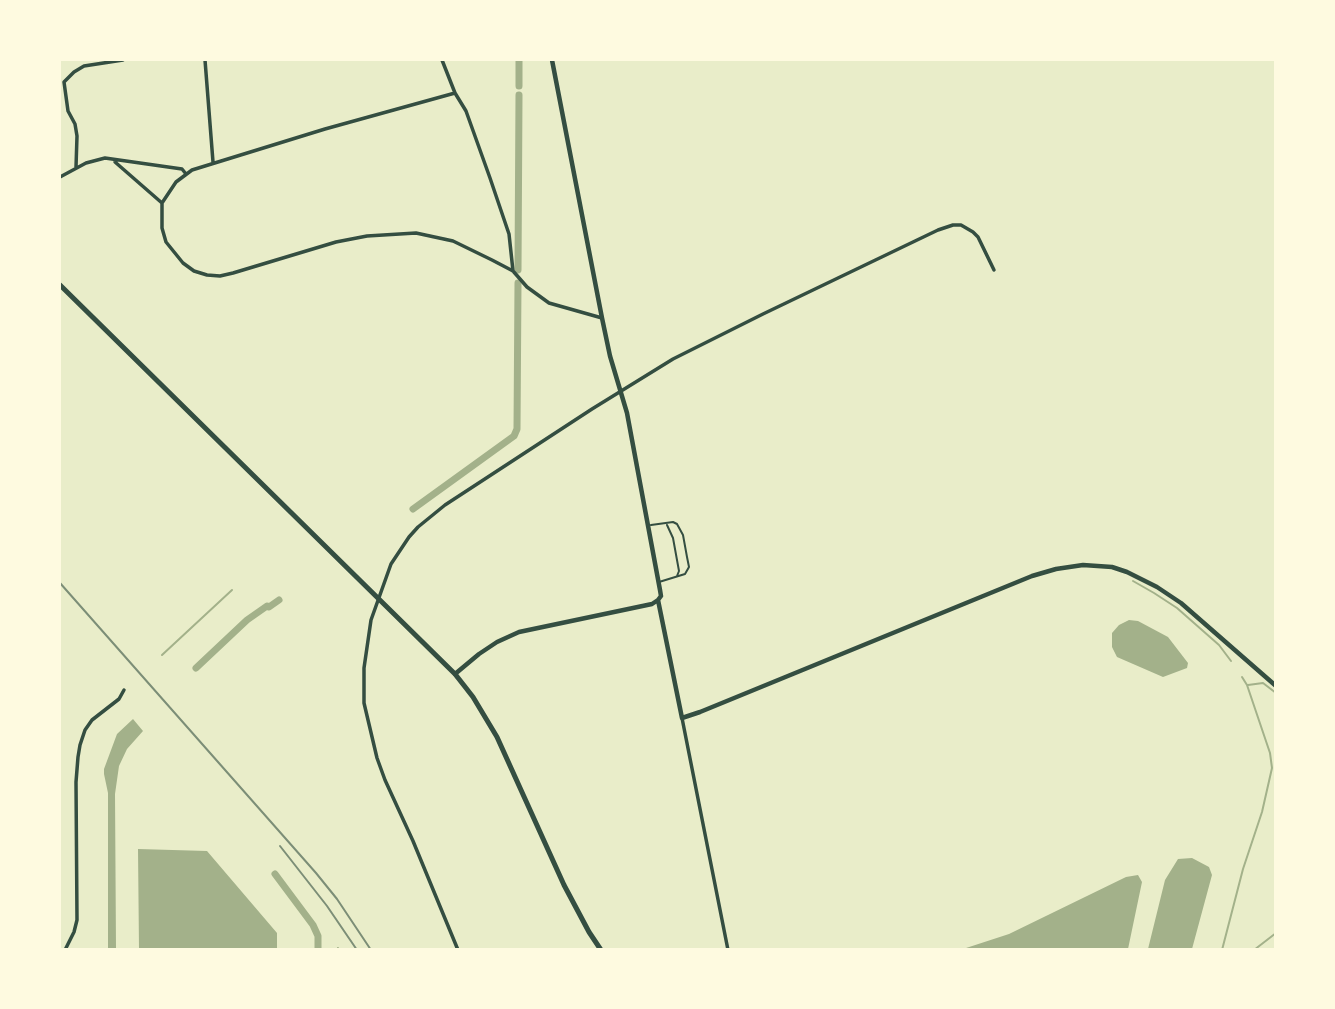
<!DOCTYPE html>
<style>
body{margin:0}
#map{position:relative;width:1335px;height:1009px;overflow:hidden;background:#e9edc9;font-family:"Asap Condensed",sans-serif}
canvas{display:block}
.frame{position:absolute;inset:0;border:61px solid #fefae0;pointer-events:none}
</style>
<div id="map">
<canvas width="1335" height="1009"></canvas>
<div class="frame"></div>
</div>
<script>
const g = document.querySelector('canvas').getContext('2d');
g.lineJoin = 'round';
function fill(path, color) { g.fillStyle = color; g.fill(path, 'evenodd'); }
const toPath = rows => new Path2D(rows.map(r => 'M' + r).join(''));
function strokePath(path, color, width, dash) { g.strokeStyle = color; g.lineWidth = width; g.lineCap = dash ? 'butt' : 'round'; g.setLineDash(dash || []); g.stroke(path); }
const water = toPath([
 [1129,620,1138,621,1168,637,1188,663,1187,668,1163,677,1117,657,1112,647,1112,633,1119,625],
 [133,719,143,731,127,749,119,766,115,794,116,949,108,949,108,793,104,774,104,769,117,734],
 [138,849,207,851,277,933,277,949,139,949],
 [1192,858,1209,867,1212,875,1192,949,1148,949,1165,880,1178,859],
 [1138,875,1142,882,1128,949,963,949,1009,934,1126,877]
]);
const stream = toPath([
 [1133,581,1154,593,1177,608,1219,645,1231,661],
 [162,655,232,590],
 [1248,685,1263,683,1276,693],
 [338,948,339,950],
 [1222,950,1243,869,1262,812,1272,768,1270,753,1247,685,1242,677],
 [1254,950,1276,933]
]);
const canal = toPath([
 [519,86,519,60],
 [518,270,519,95],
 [413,509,514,436,517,429,518,283],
 [196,668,247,620,267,606,269,607,279,600],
 [275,874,313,925,318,936,318,950]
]);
const service = toPath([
 [651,525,673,522,677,524,683,535,687,557,689,567,685,574,659,582],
 [667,525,673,538,679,571,677,576]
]);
const minor = toPath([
 [205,60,213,162],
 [442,60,455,93,466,111,490,178,509,234,513,271],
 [455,93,325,129,192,170,176,182,162,203,162,228,166,242,183,263,194,271,207,275,220,276,233,273,336,242,367,236,416,233,453,241,492,260,513,271,527,287,549,303,602,318],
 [115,162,162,203],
 [76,167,77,136,75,124,68,111,64,82,74,72,84,66,123,60],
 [60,177,86,163,105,158,182,169,186,174],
 [682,718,728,950],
 [65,950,74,932,77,920,76,782,78,757,80,745,85,730,92,720,119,699,124,690],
 [458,950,413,841,385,780,377,758,364,703,364,668,371,620,391,564,409,537,418,527,445,505,592,409,673,359,763,314,938,230,953,225,961,225,973,232,978,237,994,270]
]);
const tertiary = toPath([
 [552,60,602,318,610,356,627,413,660,590,661,596,658,600,682,718,700,712,1032,576,1056,569,1083,565,1112,567,1127,572,1157,587,1181,603,1276,686],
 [455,674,479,654,497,642,519,632,652,604,658,600]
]);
const secondary = toPath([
 [60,285,455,674,466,688,473,697,497,737,564,885,589,932,601,950]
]);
const rail = toPath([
 [60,583,316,873,337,899,371,950],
 [280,846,327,906,357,950]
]);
fill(water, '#a3b18a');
strokePath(stream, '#a3b18a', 2);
strokePath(canal, '#a3b18a', 7);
strokePath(service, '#344e41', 2);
strokePath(minor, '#344e41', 3.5);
strokePath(tertiary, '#344e41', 4.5);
strokePath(secondary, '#344e41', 5);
strokePath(rail, '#7c8e77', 2);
</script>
